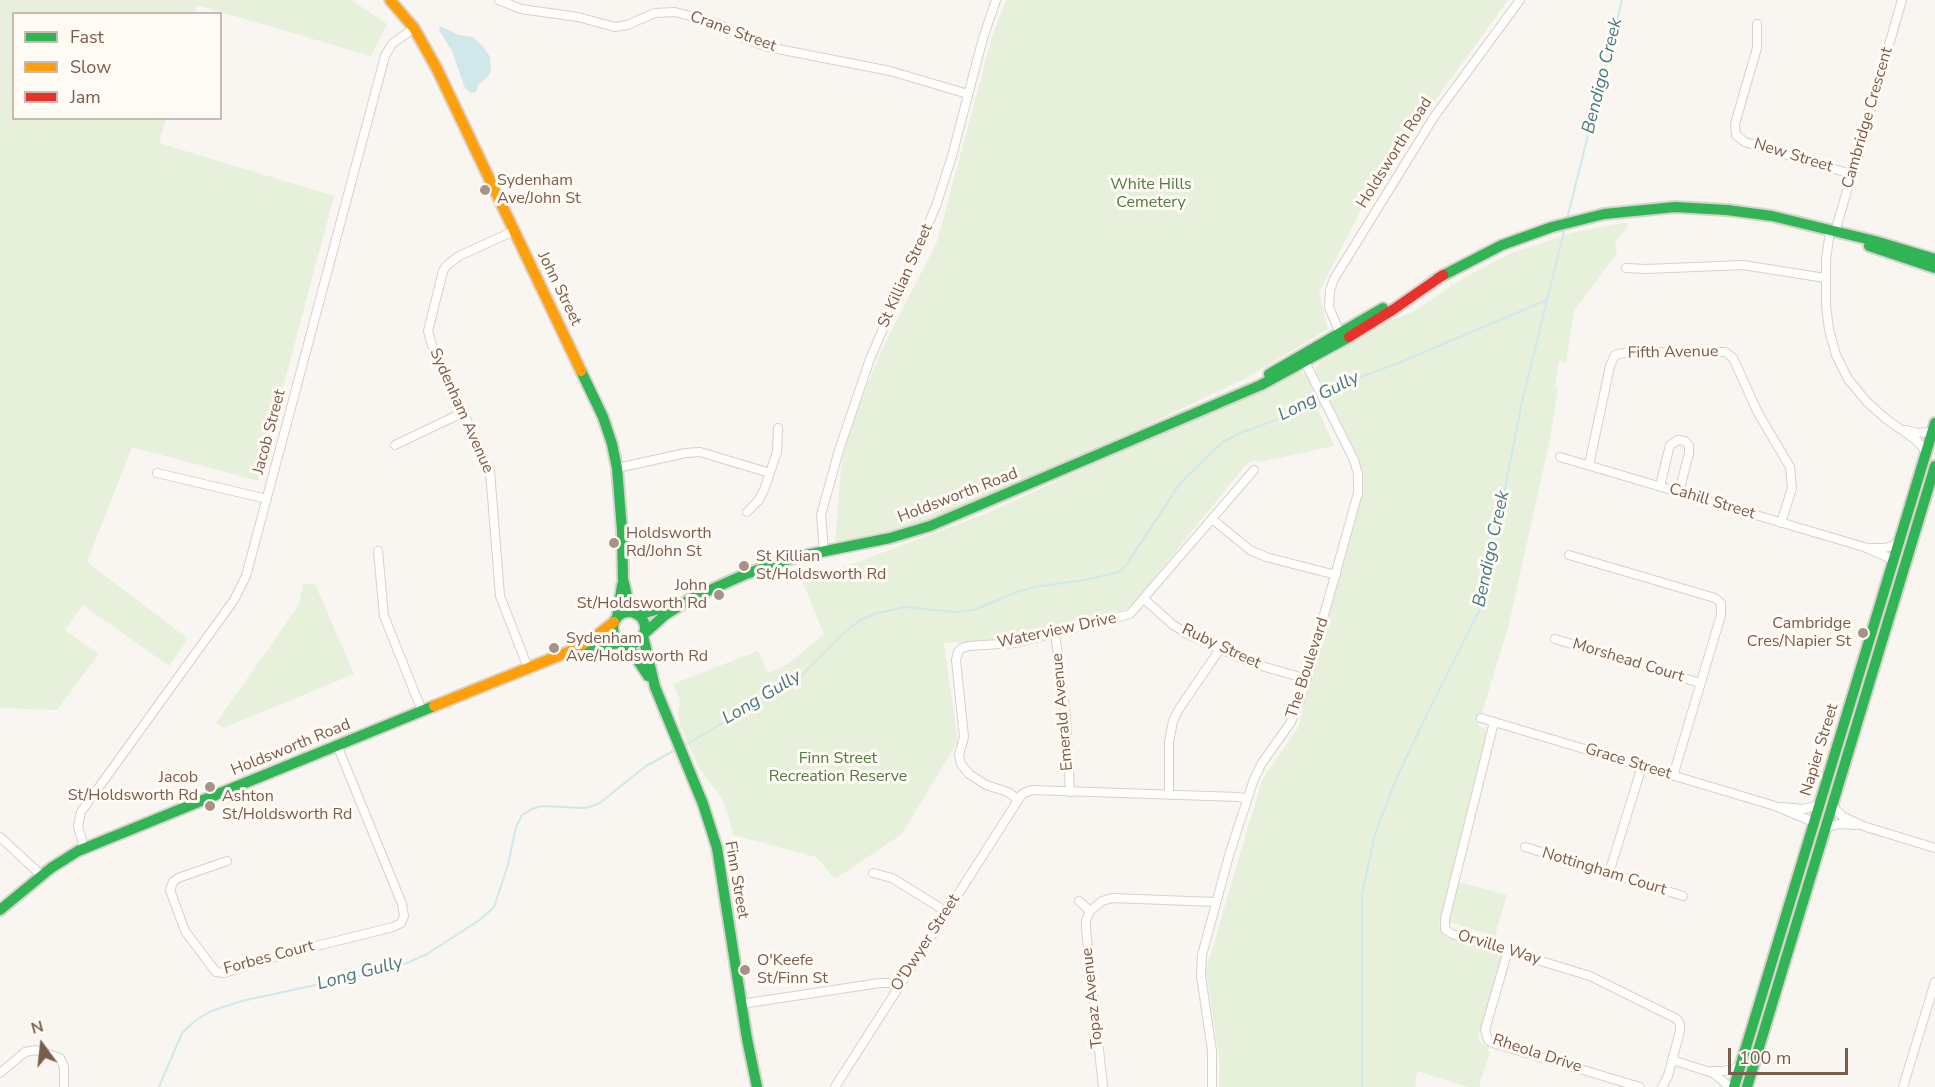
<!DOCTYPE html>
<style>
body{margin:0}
#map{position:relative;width:1935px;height:1087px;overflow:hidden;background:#f9f5f0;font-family:"Nunito Sans",sans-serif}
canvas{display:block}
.legend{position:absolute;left:12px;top:12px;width:210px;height:108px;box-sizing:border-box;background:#fffaf3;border:2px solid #cabbb1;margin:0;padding:8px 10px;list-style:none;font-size:18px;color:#7a5c4d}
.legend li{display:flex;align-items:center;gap:12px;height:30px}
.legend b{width:30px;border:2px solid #cabbb1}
.north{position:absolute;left:12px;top:1015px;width:60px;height:60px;-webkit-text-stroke:4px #fffaf3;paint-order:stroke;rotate:345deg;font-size:16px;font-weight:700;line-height:24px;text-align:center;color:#7a5c4d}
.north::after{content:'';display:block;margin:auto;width:21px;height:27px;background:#7a5c4d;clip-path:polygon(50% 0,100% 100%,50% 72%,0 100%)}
.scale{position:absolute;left:1728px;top:1048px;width:120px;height:27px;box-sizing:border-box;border:3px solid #7a5c4d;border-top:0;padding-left:8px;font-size:18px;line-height:21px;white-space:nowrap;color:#7a5c4d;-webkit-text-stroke:4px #fffaf3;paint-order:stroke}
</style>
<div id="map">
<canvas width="1935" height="1087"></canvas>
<ul class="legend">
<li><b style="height:8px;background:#30b455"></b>Fast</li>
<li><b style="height:8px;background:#ff9f0a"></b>Slow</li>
<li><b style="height:8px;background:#e5322d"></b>Jam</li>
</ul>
<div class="north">N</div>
<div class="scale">100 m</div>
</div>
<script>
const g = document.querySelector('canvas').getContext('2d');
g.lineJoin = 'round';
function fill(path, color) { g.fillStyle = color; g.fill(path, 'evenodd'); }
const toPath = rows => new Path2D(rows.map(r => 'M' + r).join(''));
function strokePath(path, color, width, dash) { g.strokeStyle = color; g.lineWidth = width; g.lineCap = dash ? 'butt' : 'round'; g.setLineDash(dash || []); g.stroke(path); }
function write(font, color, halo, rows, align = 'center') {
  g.font = font + ' "Nunito Sans",sans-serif'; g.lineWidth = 6; g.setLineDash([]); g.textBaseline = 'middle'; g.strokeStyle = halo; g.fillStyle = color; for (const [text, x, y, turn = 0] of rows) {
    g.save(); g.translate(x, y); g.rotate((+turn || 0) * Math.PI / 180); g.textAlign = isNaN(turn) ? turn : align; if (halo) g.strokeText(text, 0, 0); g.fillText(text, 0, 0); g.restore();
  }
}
const green = toPath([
 [0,0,351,0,387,24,371,56,197,5,194,14,14,14,14,118,166,119,159,143,334,196,258,481,132,447,87,562,188,639,169,666,83,605,65,630,99,654,57,710,0,708],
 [1006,0,1508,0,1373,186,1319,292,1328,329,1248,377,1137,430,913,527,835,544,843,444,882,349,937,242,992,37],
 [1623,223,1628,223,1628,226,1615,243,1617,253,1574,311,1566,363,1559,361,1555,387,1558,388,1549,444,1509,624,1478,726,1486,729,1487,734,1439,927,1444,936,1495,952,1500,957,1500,964,1478,1036,1481,1043,1489,1047,1488,1051,1490,1052,1479,1087,1468,1087,1417,1071,1415,1087,1219,1087,1220,1063,1206,970,1262,780,1298,728,1362,493,1362,477,1359,461,1329,400,1330,399,1318,375,1316,374,1316,368,1320,362,1341,350,1375,326,1413,312,1465,277,1512,253,1571,233],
 [1297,371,1306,374,1322,406,1318,410,1334,446,1260,462,1254,460,1247,463,1130,608,1002,641,944,643,958,741,902,834,835,879,816,857,733,835,729,818,721,797,699,768,680,725,678,714,680,700,673,684,758,651,768,673,788,664,824,634,800,576,831,572,985,514],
 [303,584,315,584,354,674,223,728,216,723,299,605],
 [1458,882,1507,895,1495,936,1449,922]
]);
const water = toPath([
 [440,26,459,35,473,37,483,46,490,57,491,71,487,78,478,85,476,92,471,93,465,88,452,51,439,30]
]);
const stream = toPath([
 [1567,219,1622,0],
 [1323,391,1401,362,1547,300],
 [682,747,799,678,843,634,859,621,874,614,904,607,956,612,974,610,1017,592,1034,587,1085,580,1119,572,1125,566,1154,523,1176,489,1186,477,1223,442,1240,433,1287,416,1318,394],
 [159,1087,182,1033,196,1020,211,1011,242,1001,380,971,407,963,427,954,481,919,494,907,508,865,516,827,522,815,532,809,542,806,584,808,593,806,601,802,646,766,677,749],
 [1362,1087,1362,895,1375,834,1396,779,1430,708,1482,605,1522,402,1565,227]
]);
const street = toPath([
 [499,0,521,9,578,17,615,27,627,25,655,13,675,12,716,23,748,40,768,47,890,71,968,94],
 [1757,24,1757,48,1735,124,1736,135,1745,142,1851,174],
 [514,231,459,256,446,266,443,271,428,331,432,345,490,471,500,596,528,668],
 [1830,231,1826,259,1826,305,1829,330,1836,355,1848,379,1867,402,1886,419,1916,440,1926,451],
 [1835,232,1902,0],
 [1626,268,1646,269,1743,265,1825,278],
 [1341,336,1329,307,1330,290,1334,279,1434,117,1520,0],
 [1906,430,1918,433,1932,432],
 [395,445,464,412],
 [1560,457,1864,547,1894,560],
 [1589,465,1610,366,1615,355,1628,352,1725,352,1733,358,1758,413,1790,467,1792,488,1781,523],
 [617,468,686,453,700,452,770,473],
 [157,473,267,499],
 [1660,486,1670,445,1678,440,1685,441,1689,446,1689,453,1679,492],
 [747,512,758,501,764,490,777,452,778,428],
 [1212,519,1250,550,1266,557,1336,575],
 [1871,548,1885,548,1898,544],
 [378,551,384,616,422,711],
 [824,551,821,515,839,450,870,359,936,206,952,156,983,38,996,0],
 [1569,555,1715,598,1721,603,1721,615,1673,776],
 [1144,599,1172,624,1187,634,1251,663,1307,679],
 [1055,633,1066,717,1070,792],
 [1555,639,1700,683],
 [1481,718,1775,806,1814,822],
 [1494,722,1445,919,1445,929,1452,934,1590,976,1677,1019,1680,1024,1680,1031,1668,1076,1662,1087],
 [1169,795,1169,742,1173,721,1179,709,1220,649],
 [1017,799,1008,792,986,785,969,774,961,764,959,755,964,737,956,660,958,652,962,648,969,646,1015,643,1130,614,1254,470],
 [1832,805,1842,816,1863,826,1935,848],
 [1783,807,1803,809,1819,805],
 [1825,828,1838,824,1856,825],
 [0,837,41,875],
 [1525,847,1683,896],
 [84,848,78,826,81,812,234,600,246,576,385,56,392,44,414,28],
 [227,861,178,878,173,882,170,890,185,931,216,972,224,973,284,954,393,927,401,923,404,916,402,904,337,745],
 [873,873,892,878,947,912],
 [1609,873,1642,766],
 [1079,901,1090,911],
 [1508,950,1485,1030,1488,1040,1493,1043,1640,1087],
 [741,1004,880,983,890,983,898,987],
 [1672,1060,1713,1073,1730,1087],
 [1712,1071,1724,1071,1740,1067],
 [0,1073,25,1052,36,1050,60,1058,64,1067,64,1087],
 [835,1087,1022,794,1032,790,1239,797,1247,799],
 [1103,1087,1086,929,1086,920,1090,911,1102,901,1112,898,1215,902],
 [1212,1087,1212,1051,1201,976,1202,955,1230,852,1254,779,1262,763,1291,722,1300,701,1358,493,1358,474,1354,460,1304,360],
 [1903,1087,1935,982]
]);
const fast = toPath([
 [1869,246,1935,268],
 [1438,278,1502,245,1552,227,1604,214,1675,207,1727,210,1772,216,1875,241,1935,259],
 [581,371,603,417,612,444,617,468,622,530,623,579,628,600,636,614],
 [1269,374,1383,308],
 '613 628a16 16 0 1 1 32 0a16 16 0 1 1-32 0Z',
 [638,615,672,605],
 [617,618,622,585],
 [645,633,665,615,692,598,746,574,796,557,890,538,930,526,1261,385,1349,337],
 [643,636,655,687,703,804,717,848,747,1039,757,1087],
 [627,644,648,676],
 [585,647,621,643],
 [0,910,51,868,78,851,434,706],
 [1734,1087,1935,423],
 [1747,1087,1935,466]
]);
const slow = toPath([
 [390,0,414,28,437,69,581,371],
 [434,706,573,650,591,640,614,622]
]);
const jam = toPath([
 [1349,337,1394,309,1443,275]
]);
const markers = [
 [485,190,6,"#a69286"],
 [614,543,6,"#a69286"],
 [744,566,6,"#a69286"],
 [719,595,6,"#a69286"],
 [1863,633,6,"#a69286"],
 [554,648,6,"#a69286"],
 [210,787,6,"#a69286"],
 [210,806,6,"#a69286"],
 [745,970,6,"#a69286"]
];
const streetNames = [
 ["Crane Street",733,32,20],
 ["Cambridge Crescent",1868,118,-74],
 ["Holdsworth Road",1395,153,-58],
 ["New Street",1793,156,17],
 ["St Killian Street",906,276,-66],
 ["John Street",559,289,64],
 ["Fifth Avenue",1673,353,-1],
 ["Sydenham Avenue",461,411,66],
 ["Jacob Street",270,432,-75],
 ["Holdsworth Road",958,496,-21],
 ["Cahill Street",1712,502,17],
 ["Waterview Drive",1057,631,-12],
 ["Ruby Street",1221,647,25],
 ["Morshead Court",1628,661,17],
 ["The Boulevard",1308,668,-72],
 ["Emerald Avenue",1063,712,-95],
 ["Holdsworth Road",291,748,-22],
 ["Napier Street",1820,750,-73],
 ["Grace Street",1628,762,17],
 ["Nottingham Court",1604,872,17],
 ["Finn Street",736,880,80],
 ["O'Dwyer Street",926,943,-57],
 ["Orville Way",1499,948,17],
 ["Forbes Court",269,958,-15],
 ["Topaz Avenue",1093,998,-96],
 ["Rheola Drive",1537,1054,18]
];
const poiNames = [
 ["Sydenham",497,181],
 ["Ave/John St",497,199],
 ["Holdsworth",626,534],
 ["Rd/John St",626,552],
 ["St Killian",756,557],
 ["St/Holdsworth Rd",756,575],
 ["John",707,586,"right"],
 ["St/Holdsworth Rd",707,604,"right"],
 ["Cambridge",1851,624,"right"],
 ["Cres/Napier St",1851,642,"right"],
 ["Sydenham",566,639],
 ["Ave/Holdsworth Rd",566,657],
 ["Jacob",198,778,"right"],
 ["St/Holdsworth Rd",198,796,"right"],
 ["Ashton",222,797],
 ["St/Holdsworth Rd",222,815],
 ["O'Keefe",757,961],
 ["St/Finn St",757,979]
];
const parkNames = [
 ["White Hills",1151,185],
 ["Cemetery",1151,203],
 ["Finn Street",838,759],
 ["Recreation Reserve",838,777]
];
const waterNames = [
 ["Bendigo Creek",1603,76,-76],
 ["Long Gully",1319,397,-27],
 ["Bendigo Creek",1492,549,-78],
 ["Long Gully",762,698,-31],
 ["Long Gully",360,974,-15]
];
fill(green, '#e7f0db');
fill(water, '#d0e8ea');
strokePath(stream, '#d0e8ea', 2);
strokePath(street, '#d7d1cb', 10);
strokePath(fast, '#d9d2cb', 14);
strokePath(slow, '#d9d2cb', 14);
strokePath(jam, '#d9d2cb', 14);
strokePath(street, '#fefefd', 8);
strokePath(fast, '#30b455', 10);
strokePath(slow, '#ff9f0a', 10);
strokePath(jam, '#e5322d', 10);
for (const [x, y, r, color] of markers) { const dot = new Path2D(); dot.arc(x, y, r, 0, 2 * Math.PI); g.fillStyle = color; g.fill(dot); strokePath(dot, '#fffaf3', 2); }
write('16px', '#7a5c4d', '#fffaf3', streetNames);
write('16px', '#7a5c4d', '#fffaf3', poiNames, 'left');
write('16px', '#537a41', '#fffaf3', parkNames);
write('italic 18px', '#437c86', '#fffaf3', waterNames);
</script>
